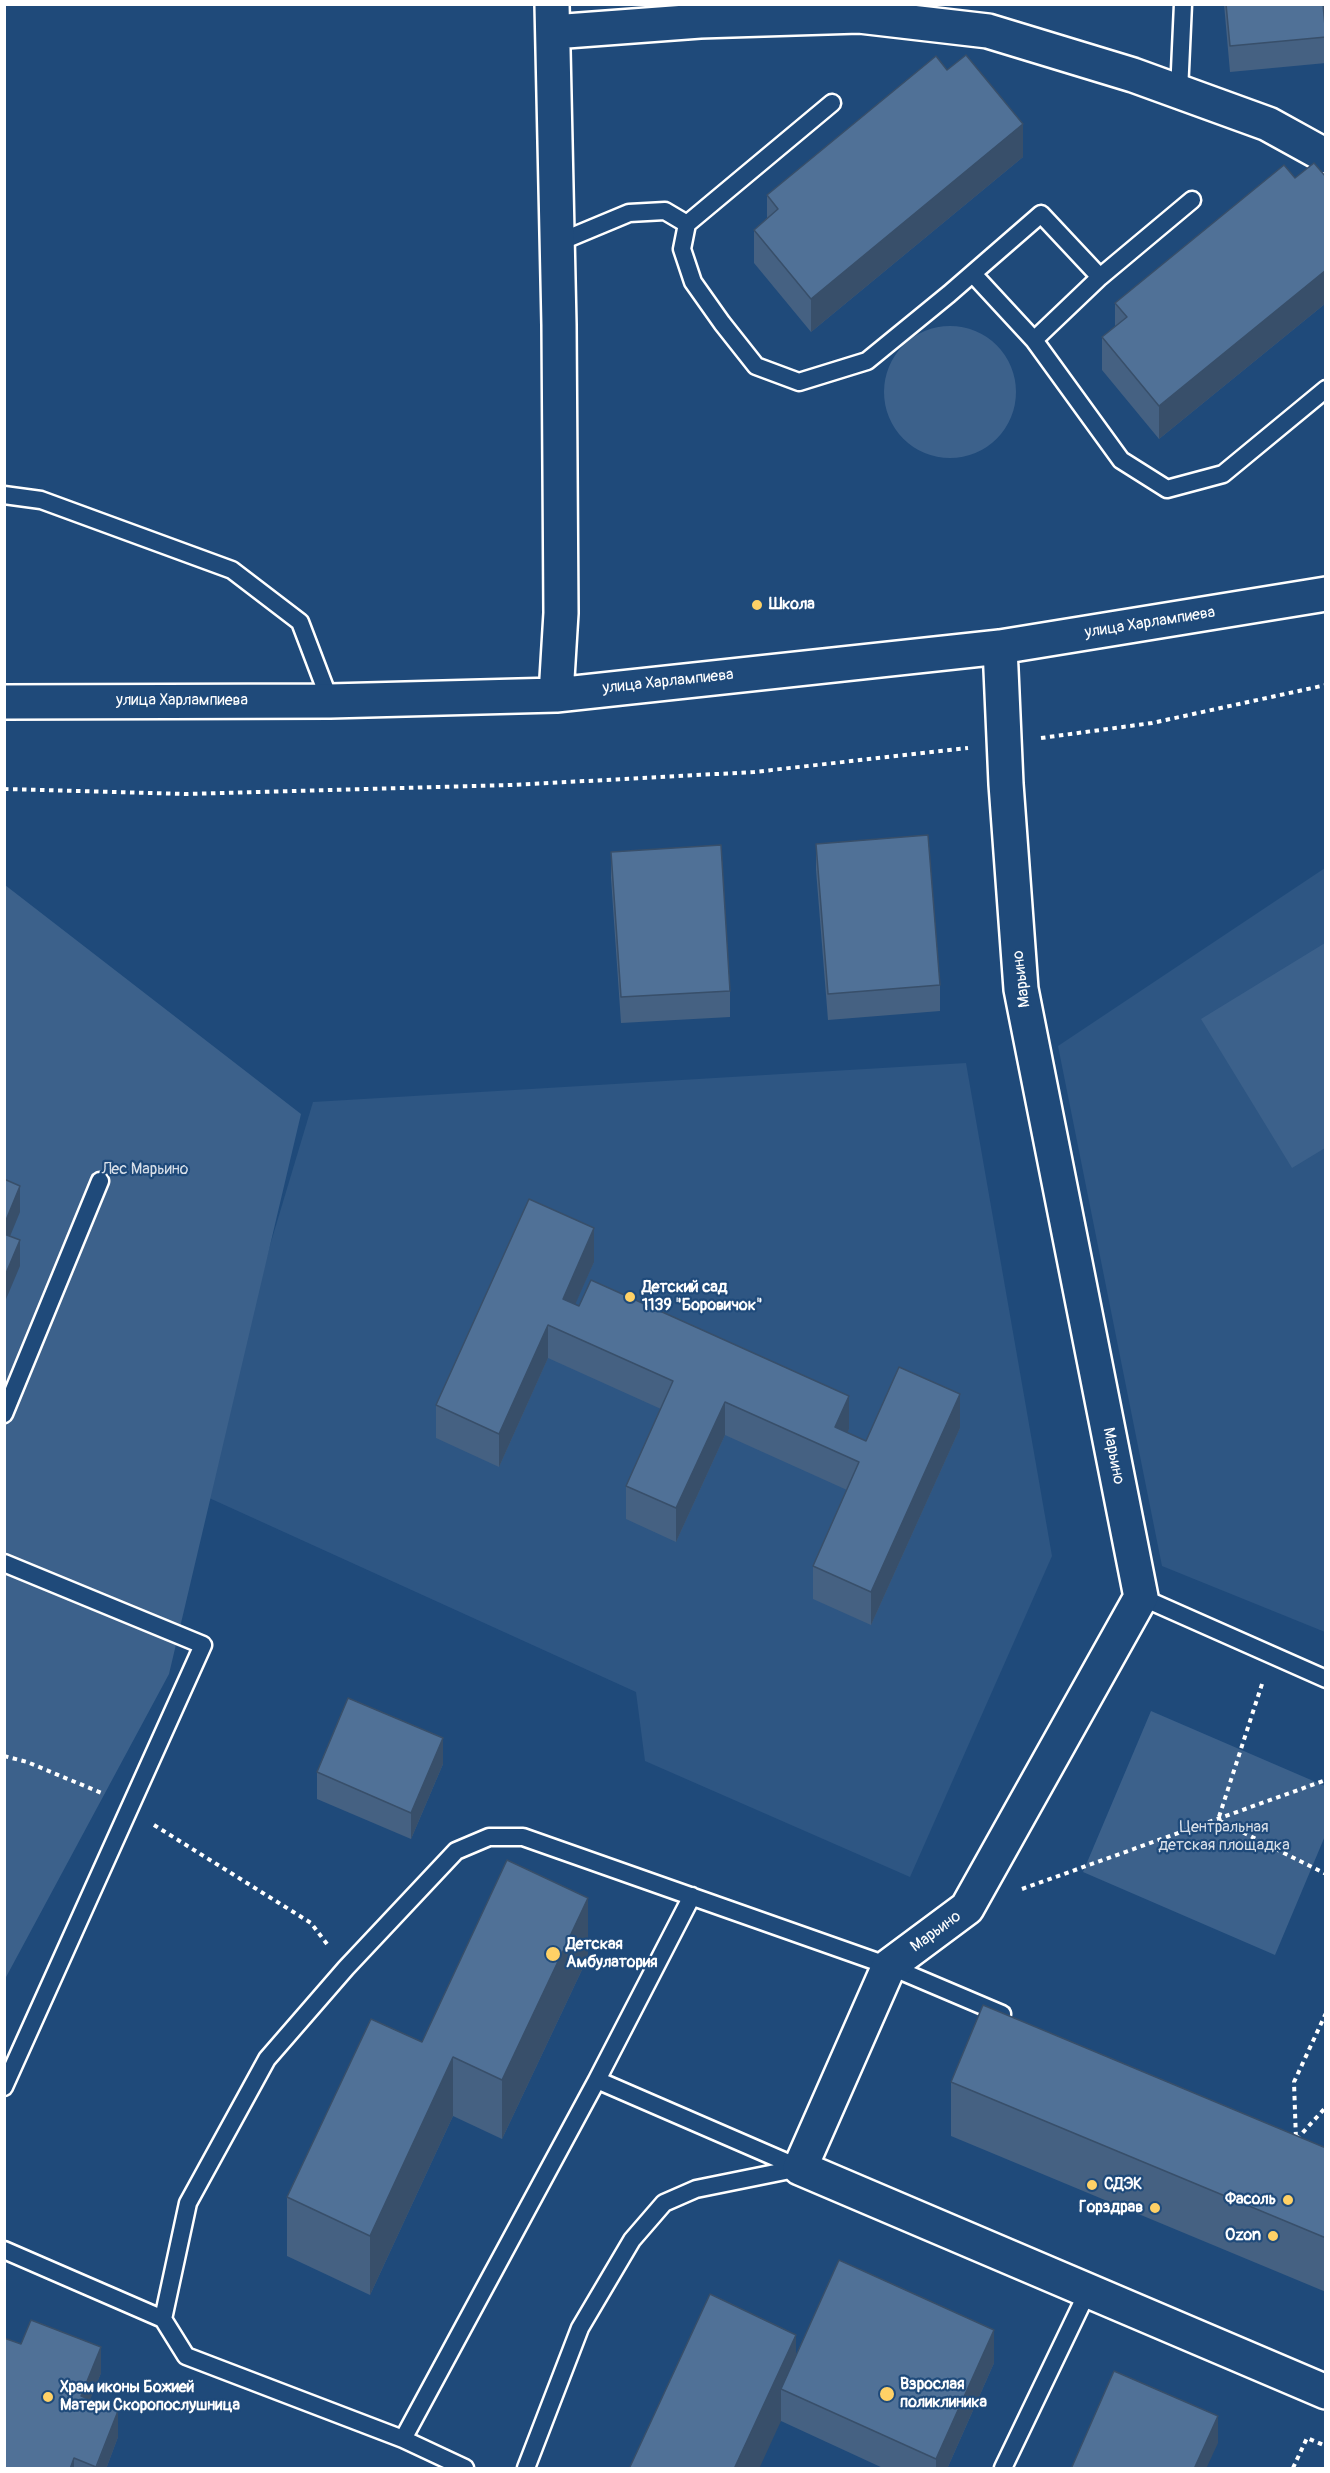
<!DOCTYPE html>
<meta charset="utf-8">
<style>
body{margin:0}
#map{position:relative;width:1330px;height:2473px;overflow:hidden;background:#1f4a7a;font-family:Pangolin,sans-serif}
canvas{display:block}
.frame{position:absolute;inset:0;border:6px solid #fff;pointer-events:none}
</style>
<div id="map">
<canvas width="1330" height="2473"></canvas>
<div class="frame"></div>
</div>
<script>
const g = document.querySelector('canvas').getContext('2d');
g.lineJoin = 'round';
function fill(path, color) { g.fillStyle = color; g.fill(path, 'evenodd'); }
const toPath = rows => new Path2D(rows.map(r => 'M' + r).join(''));
function strokePath(path, color, width, dash) { g.strokeStyle = color; g.lineWidth = width; g.lineCap = dash ? 'butt' : 'round'; g.setLineDash(dash || []); g.stroke(path); }
function write(font, color, halo, rows, align = 'center') {
  g.font = font + ' Pangolin,sans-serif'; g.lineWidth = 4.5; g.setLineDash([]); g.textBaseline = 'middle'; g.strokeStyle = halo; g.fillStyle = color; for (const [text, x, y, turn = 0] of rows) {
    g.save(); g.translate(x, y); g.rotate((+turn || 0) * Math.PI / 180); g.textAlign = isNaN(turn) ? turn : align; if (halo) g.strokeText(text, 0, 0); g.fillText(text, 0, 0); g.restore();
  }
}
const built = toPath([
 [1325,868,1325,1632,1162,1566,1058,1046],
 [966,1063,1052,1556,910,1877,645,1761,636,1692,196,1492,313,1102]
]);
const green = toPath([
 '884 392a66 66 0 1 1 132 0a66 66 0 1 1-132 0Z',
 [5,885,301,1114,169,1674,5,1979],
 [1325,943,1325,1148,1292,1168,1201,1019],
 [1151,1711,1325,1786,1325,1836,1275,1955,1083,1872]
]);
const path = toPath([
 [1041,738,1152,723,1326,685],
 [4,789,185,794,512,785,754,772,968,748],
 [1262,1684,1218,1820,1326,1874],
 [4,1756,27,1762,104,1794],
 [154,1825,311,1923,327,1944],
 [1022,1889,1326,1780],
 [1326,2013,1294,2082,1296,2140,1326,2107],
 [1293,2468,1307,2438,1326,2446]
]);
const service = toPath([
 [1179,92,1183,4],
 [687,224,682,249,693,282,722,323,756,366,799,382,867,361,949,294,1041,214,1100,277,1192,200],
 [557,243,629,213,665,211,687,224,832,103],
 [973,274,1034,340],
 [1100,277,1034,340,1121,460,1167,489,1223,474,1326,389],
 [4,495,41,500,232,570,300,622,330,701],
 [4,1414,100,1181],
 [4,1563,203,1645,4,2087],
 [1141,1597,1326,1679],
 [597,2080,692,1896],
 [4,2250,163,2319],
 [403,2439,597,2080,800,2168],
 [465,2468,403,2439,186,2356,163,2319,188,2203,267,2059,346,1968,456,1851,489,1837,523,1837,889,1966,1002,2014],
 [526,2468,580,2328,632,2240,664,2203,696,2189,800,2168],
 [1003,2468,1088,2291]
]);
const minor = toPath([
 [552,4,559,325,561,613,556,695],
 [553,32,700,21,859,16,988,31,1133,75,1268,124,1326,156],
 [1000,647,1006,784,1021,989,1141,1597,967,1908,889,1966,800,2168,1326,2392],
 [4,702,330,701,556,695,1000,647,1326,594]
]);
const wall = toPath([
 [1224,4,1323,4,1326,27,1326,63,1230,72],
 [1023,157,811,332,754,263,754,230,767,218,767,195],
 [1326,177,1326,303,1159,439,1102,370,1102,337,1115,326,1115,303,1295,178],
 [816,844,940,985,940,1011,828,1020,816,870],
 [611,852,730,991,730,1017,621,1023,611,878],
 [594,1262,575,1304,849,1429,847,1432,866,1441,960,1428,871,1625,813,1599,813,1566,847,1490,725,1435,676,1542,626,1519,626,1486,661,1409,548,1358,499,1467,436,1438,436,1405],
 [443,1764,411,1839,317,1799,317,1772],
 [588,1957,502,2139,453,2116,370,2295,287,2256,287,2197,422,2042],
 [951,2082,1326,2148,1326,2292,951,2136],
 [21,2344,101,2373,90,2399,118,2437,106,2469,4,2469],
 [796,2355,994,2363,947,2469,885,2469,781,2421,629,2469]
]);
const shadedWall = toPath([
 [1023,124,1023,157,811,332,811,299],
 [1326,270,1326,303,1159,439,1159,406],
 [20,1186,20,1212,4,1251,4,1225],
 [594,1228,594,1262,563,1332,563,1299],
 [20,1240,20,1266,4,1304,4,1278],
 [548,1325,548,1358,499,1467,499,1434],
 [960,1394,960,1428,871,1625,871,1592],
 [849,1396,849,1429,838,1453,835,1427],
 [725,1402,725,1435,676,1542,676,1508],
 [443,1738,443,1764,411,1839,411,1813],
 [588,1898,588,1957,502,2139,502,2080],
 [453,2057,453,2116,370,2295,370,2236],
 [994,2330,994,2363,947,2469,936,2469,936,2459],
 [796,2335,796,2389,781,2389,781,2421,759,2469,734,2469],
 [101,2347,101,2373,81,2422,81,2396],
 [118,2411,118,2437,106,2469,96,2469],
 [1218,2416,1218,2443,1206,2469,1194,2469],
 [74,2458,74,2469,70,2469]
]);
const building = toPath([
 [1226,4,1323,4,1326,37,1230,46,1226,4],
 [966,55,1023,124,811,299,754,230,778,209,767,195,936,56,947,70,966,55],
 [1314,163,1326,177,1326,270,1159,406,1102,337,1127,317,1115,303,1284,165,1295,178,1314,163],
 [928,835,940,985,828,994,816,844,928,835],
 [721,845,730,991,621,997,611,852,721,845],
 [4,1179,20,1186,4,1225,4,1179],
 [529,1199,594,1228,563,1299,579,1306,591,1280,849,1396,835,1427,866,1441,899,1367,960,1394,871,1592,813,1566,859,1462,725,1402,676,1508,626,1486,673,1381,548,1325,499,1434,436,1405,529,1199],
 [4,1234,20,1240,4,1278,4,1234],
 [348,1698,443,1738,411,1813,317,1772,348,1698],
 [507,1860,588,1898,502,2080,453,2057,370,2236,287,2197,371,2019,422,2042,507,1860],
 [983,2005,1326,2148,1326,2238,951,2082,983,2005],
 [839,2260,994,2330,936,2459,781,2389,839,2260],
 [710,2294,796,2335,734,2469,629,2469,710,2294],
 [31,2320,101,2347,81,2396,118,2411,96,2467,74,2458,70,2469,4,2469,4,2338,21,2344,31,2320],
 [1114,2371,1218,2416,1194,2469,1071,2469,1114,2371]
]);
const markers = [
 [757,605,6,"#ffd166"],
 [630,1297,6,"#ffd166"],
 [553,1954,8,"#ffd166"],
 [1092,2185,6,"#ffd166"],
 [1288,2200,6,"#ffd166"],
 [1155,2208,6,"#ffd166"],
 [1273,2236,6,"#ffd166"],
 [887,2394,8,"#ffd166"],
 [48,2397,6,"#ffd166"]
];
const poiNames = [
 ["Школа",769,605],
 ["Детский сад",642,1288],
 ["1139 \"Боровичок\"",642,1306],
 ["Детская",566,1945],
 ["Амбулатория",566,1963],
 ["СДЭК",1104,2185],
 ["Фасоль",1276,2200,"right"],
 ["Горздрав",1143,2208,"right"],
 ["Ozon",1261,2236,"right"],
 ["Взрослая",900,2385],
 ["поликлиника",900,2403],
 ["Храм иконы Божией",60,2388],
 ["Матери Скоропослушница",60,2406]
];
const streetNames = [
 ["улица Харлампиева",1150,623,-9],
 ["улица Харлампиева",668,682,-6],
 ["улица Харлампиева",182,701],
 ["Марьино",1022,979,-97],
 ["Марьино",1113,1456,79],
 ["Марьино",936,1932,-36]
];
const parkNames = [
 ["Лес Марьино",145,1170],
 ["Центральная",1224,1828],
 ["детская площадка",1224,1846]
];
fill(built, '#2e5683');
fill(green, '#3c618b');
strokePath(service, '#fff', 21);
strokePath(minor, '#fff', 38);
strokePath(path, '#fff', 4, [4.5, 4.5]);
strokePath(service, '#1f4a7a', 16);
strokePath(minor, '#1f4a7a', 33);
fill(wall, '#456182');
fill(shadedWall, '#384f6a');
fill(building, '#507197');
strokePath(building, '#384f6a', 1.5);
for (const [x, y, r, color] of markers) { const dot = new Path2D(); dot.arc(x, y, r, 0, 2 * Math.PI); g.fillStyle = color; g.fill(dot); strokePath(dot, '#1f4a7a', 2); }
write('bold 16px', '#fff', '#1f4a7a', poiNames, 'left');
write('16px', '#fff', '#1f4a7a', streetNames);
write('16px', '#d8dfe8', '#1f4a7a', parkNames);
</script>
